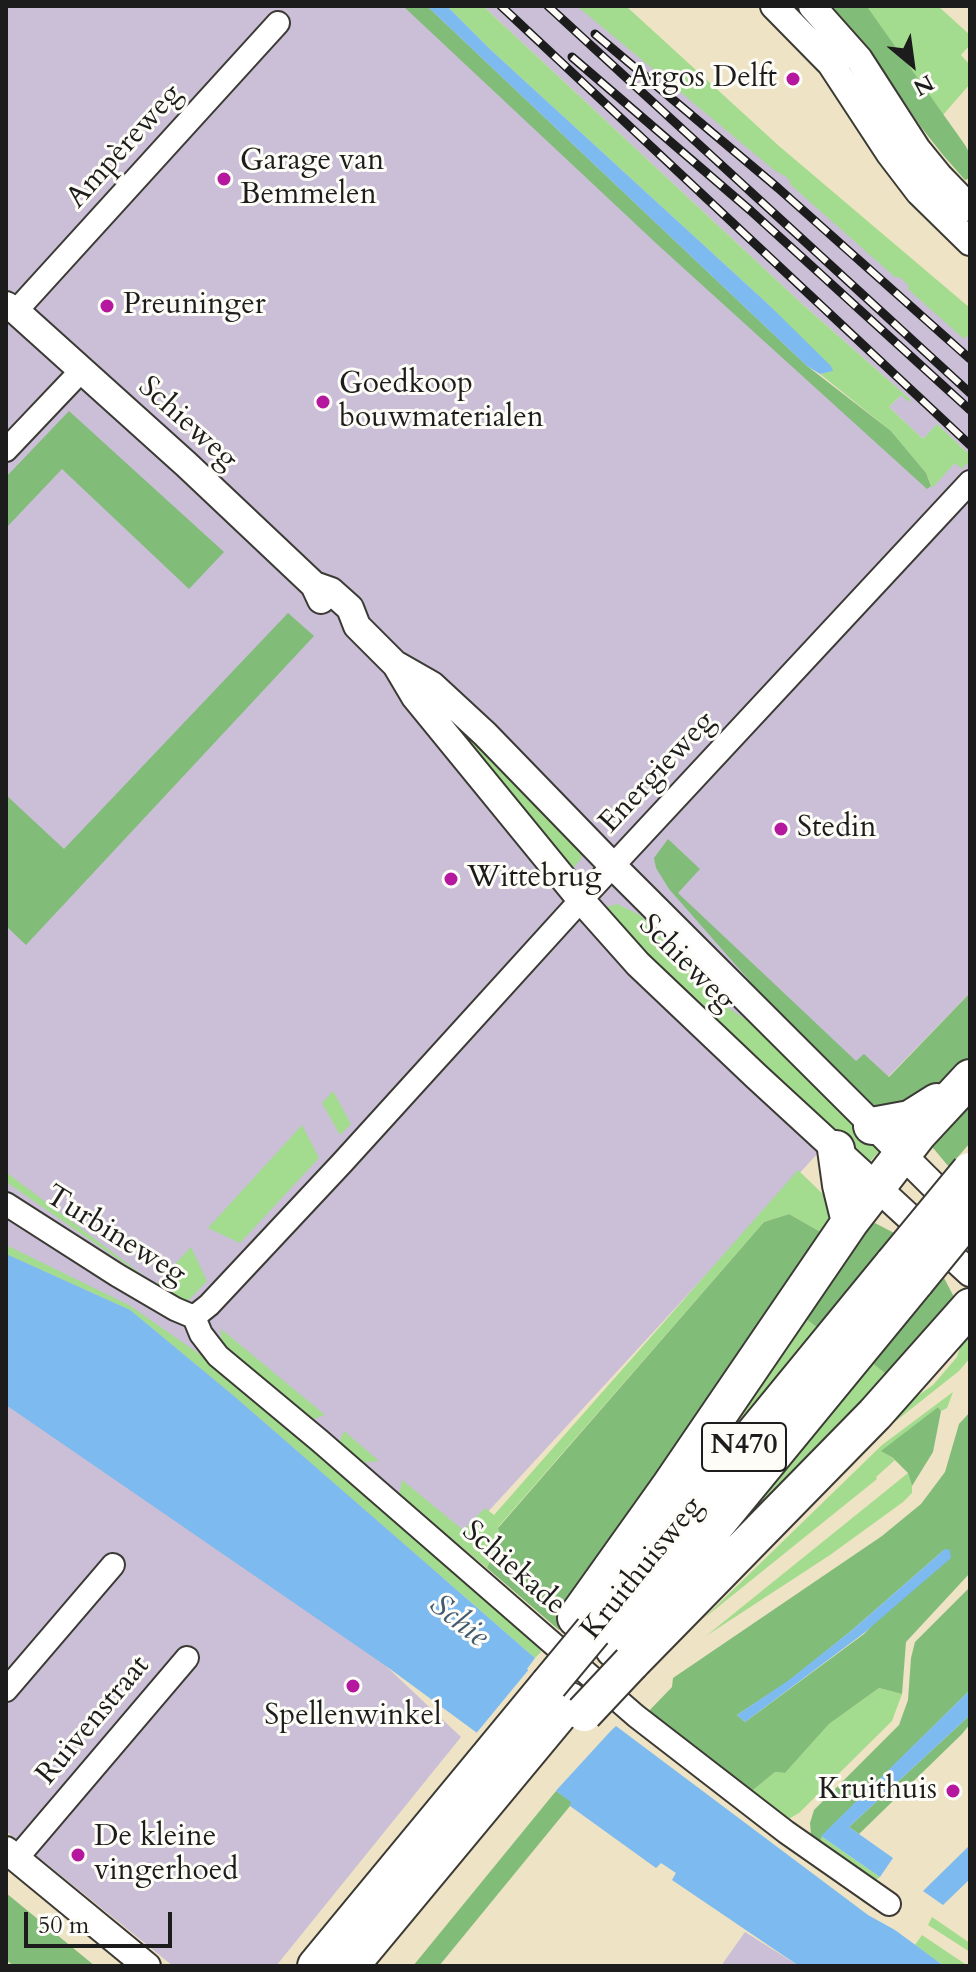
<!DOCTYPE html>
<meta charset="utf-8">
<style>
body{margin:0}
#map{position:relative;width:976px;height:1972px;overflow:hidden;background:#eee3c4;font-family:Cardo,serif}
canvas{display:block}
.frame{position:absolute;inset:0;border:8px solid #1c1c1c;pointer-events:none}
.north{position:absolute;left:872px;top:24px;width:80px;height:80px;-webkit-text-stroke:6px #fdfcf7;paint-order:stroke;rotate:151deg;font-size:22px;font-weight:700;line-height:32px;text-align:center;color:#1c1c1c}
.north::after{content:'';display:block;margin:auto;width:28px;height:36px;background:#1c1c1c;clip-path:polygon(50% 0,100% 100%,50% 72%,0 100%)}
.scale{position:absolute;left:24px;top:1912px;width:148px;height:36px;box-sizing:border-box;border:4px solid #1c1c1c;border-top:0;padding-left:10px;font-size:24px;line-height:28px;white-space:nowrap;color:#1c1c1c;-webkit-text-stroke:6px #fdfcf7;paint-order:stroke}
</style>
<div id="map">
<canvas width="976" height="1972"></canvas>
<div class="frame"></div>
<div class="north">N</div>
<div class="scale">50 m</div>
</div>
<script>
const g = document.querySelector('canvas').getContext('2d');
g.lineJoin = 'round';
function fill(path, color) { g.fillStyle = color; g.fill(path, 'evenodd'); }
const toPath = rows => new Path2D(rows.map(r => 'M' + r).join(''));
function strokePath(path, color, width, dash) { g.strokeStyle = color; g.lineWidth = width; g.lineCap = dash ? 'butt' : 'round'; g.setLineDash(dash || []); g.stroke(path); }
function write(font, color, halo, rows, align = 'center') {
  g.font = font + ' Cardo,serif'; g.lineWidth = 6; g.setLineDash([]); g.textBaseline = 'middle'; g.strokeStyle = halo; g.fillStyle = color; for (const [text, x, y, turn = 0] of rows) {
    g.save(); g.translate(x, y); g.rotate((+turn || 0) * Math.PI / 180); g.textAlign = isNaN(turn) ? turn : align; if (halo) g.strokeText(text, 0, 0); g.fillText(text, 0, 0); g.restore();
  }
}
const industrial = toPath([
 [6,6,427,6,807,366,891,431,926,473,931,487,955,463,967,463,970,465,970,993,888,1077,484,1516,386,1666,461,1737,276,1966,173,1966,6,1831],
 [483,6,604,6,970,325,970,455,938,425,923,439,889,407,901,395,911,400,800,302],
 [745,1932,799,1966,721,1966]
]);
const green = toPath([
 [447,6,483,6,800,302,911,400,909,402,901,395,889,407,923,439,937,424,970,455,970,465,967,463,962,469,955,463,932,488,926,473,891,431,820,374,832,371,768,304,491,50],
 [577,6,626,6,779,146,970,308,970,333,964,339,908,289,909,286,900,277,896,278,791,185,788,178,774,170,678,90,671,79,665,79],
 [866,6,938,6,970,35,970,45,961,55,970,65,970,84,943,115],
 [425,686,583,847,581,859,573,868,567,868,558,860],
 [617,904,640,915,727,1007,758,1028,882,1148,866,1166,651,956,627,943,610,920,607,907],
 [333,1091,351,1124,340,1135,322,1103],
 [302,1125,319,1158,240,1243,208,1228],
 [798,1170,830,1201,835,1215,824,1234,789,1214,764,1222,498,1527,501,1535,487,1568,399,1496,402,1480,463,1530,485,1508,494,1515],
 [6,1172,156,1285,191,1247,207,1281,189,1300,176,1299,6,1182],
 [6,1245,129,1305,205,1358,539,1645,541,1652,535,1658,235,1397,130,1310,6,1254],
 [798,1313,818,1328,662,1522],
 [221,1329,267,1367,325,1415,311,1420,221,1342],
 [970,1331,970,1358,959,1371,882,1432,871,1429,933,1385,957,1357,961,1344],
 [872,1363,895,1381,667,1605],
 [953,1392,947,1408,941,1411,938,1407,882,1451,895,1460,876,1477,877,1479,703,1619,882,1445],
 [344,1431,379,1461,359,1463,338,1445],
 [908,1473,912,1486,912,1493,903,1502,830,1555,706,1636],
 [879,1688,902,1694,892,1721,799,1813,783,1822,747,1795,775,1772,785,1773,829,1724],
 [821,1836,880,1877,871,1883,818,1845],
 [932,1917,970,1943,970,1952,928,1925],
 [922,1935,968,1966,944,1966,915,1945]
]);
const forest = toPath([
 [403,6,427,6,807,366,891,431,926,473,931,486,927,489,658,245],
 [832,6,868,8,965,145,970,154,970,178,965,180,943,155,921,127,868,47],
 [69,411,224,552,189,589,62,469,6,528,6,477],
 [288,613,314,636,26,945,6,926,6,795,64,849],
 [668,839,700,869,678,893,856,1061,864,1054,889,1077,970,993,970,1057,913,1111,863,1110,669,889,656,868,654,858],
 [970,1088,970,1143,949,1167,923,1136],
 [789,1214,824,1234,559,1630,487,1568,501,1536,498,1528,764,1222],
 [875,1223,896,1234,818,1328,798,1313,851,1237],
 [944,1278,953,1295,953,1309,895,1381,872,1363],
 [938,1407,941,1411,933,1452,912,1486,908,1473,893,1458,881,1451],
 [970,1412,970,1573,906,1642,902,1694,879,1688,829,1724,785,1773,775,1772,747,1795,646,1714,672,1687,673,1678,882,1536,921,1504,945,1472,959,1424],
 [945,1549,864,1634,745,1722,737,1715,790,1680,851,1631],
 [970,1587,970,1690,822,1836,818,1845,811,1834,810,1823,814,1810,899,1725,908,1700,911,1658,915,1642],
 [970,1715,970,1724,962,1734,859,1834,849,1827],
 [556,1791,572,1802,570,1806,439,1966,413,1966],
 [6,1893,95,1966,14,1966,6,1960]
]);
const water = toPath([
 [427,6,447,6,491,50,768,304,831,366,833,371,820,374,807,366],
 [6,1254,130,1310,235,1397,535,1658,527,1669,607,1734,616,1726,868,1915,895,1930,944,1966,799,1966,672,1880,676,1873,661,1863,656,1868,570,1806,571,1802,386,1666,6,1405],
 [945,1549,950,1550,951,1558,864,1633,745,1722,737,1715,789,1680,851,1631],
 [970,1690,970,1715,849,1827,893,1858,880,1877,821,1836],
 [970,1845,970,1879,943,1905,923,1891]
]);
const pier = toPath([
 [539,1657,532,1668,607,1729,613,1722,618,1723,553,1794,474,1736]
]);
const minor = toPath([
 [16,311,278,23],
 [6,450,81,371],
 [6,1204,117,1275,175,1309,194,1317],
 [194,1317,209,1305,342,1163,581,900,970,482],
 [194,1317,201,1334,218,1356,320,1441,636,1716,786,1832,889,1904],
 [6,1690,113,1565],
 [16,1859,187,1658]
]);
const tertiary = toPath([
 [774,6,831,64,890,154,919,192,970,242],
 [812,6,859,59,917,149,939,176,970,208],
 [6,305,16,311,187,465,314,585,321,600],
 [314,585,331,591,350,608,357,626,396,665,415,697,581,900,638,964,756,1076,970,1273],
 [397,665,432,685,485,734,613,866,959,1211],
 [6,1850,147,1966]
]);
const trunk = toPath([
 [872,1126,910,1119,937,1102],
 [836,1149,841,1185,850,1222],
 [576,1618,670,1486,850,1222,918,1134,970,1078],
 [596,1627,894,1263],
 [614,1649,916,1281],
 [631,1663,875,1414,970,1307],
 [316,1966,549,1684],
 [350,1966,570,1701]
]);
const rail = toPath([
 [501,6,970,445],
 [548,6,970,393],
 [595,34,778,188,970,359],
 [572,57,751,211,970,410]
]);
const trunkBridge = toPath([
 [894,1263,970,1171],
 [916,1281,970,1215],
 [549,1684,593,1631],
 [584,1713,631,1663]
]);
const markers = [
 [793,79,8,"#b5179e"],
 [224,179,8,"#b5179e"],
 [107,306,8,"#b5179e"],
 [323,402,8,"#b5179e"],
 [781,829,8,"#b5179e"],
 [451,879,8,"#b5179e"],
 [353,1686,8,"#b5179e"],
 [953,1791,8,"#b5179e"],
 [78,1855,8,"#b5179e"]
];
const shields = [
 [744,1447,84]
];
const shieldNames = [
 ["N470",744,1447]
];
const poiNames = [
 ["Argos Delft",777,79,"right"],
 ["Garage van",240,162],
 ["Bemmelen",240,196],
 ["Preuninger",123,306],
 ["Goedkoop",339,385],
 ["bouwmaterialen",339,419],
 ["Stedin",797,829],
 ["Wittebrug",467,879],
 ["Spellenwinkel",353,1717,"center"],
 ["Kruithuis",937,1791,"right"],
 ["De kleine",94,1838],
 ["vingerhoed",94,1872]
];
const streetNames = [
 ["Ampèreweg",125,147,-48],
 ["Schieweg",187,424,42],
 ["Energieweg",658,773,-47],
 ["Schieweg",686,964,45],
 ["Turbineweg",115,1236,32],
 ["Schiekade",513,1569,41],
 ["Kruithuisweg",643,1569,-51],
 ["Ruivenstraat",94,1721,-50]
];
const waterNames = [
 ["Schie",458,1622,38]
];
fill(industrial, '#cabfd6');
fill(green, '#a3dc8e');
fill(forest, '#82bc79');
fill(water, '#7cbaef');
fill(pier, '#eee3c4');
strokePath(minor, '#3c3a35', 26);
strokePath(tertiary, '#3c3a35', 30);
strokePath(trunk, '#3c3a35', 40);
strokePath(minor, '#fff', 22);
strokePath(tertiary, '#fff', 26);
strokePath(trunk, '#fff', 36);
strokePath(rail, '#1c1c1c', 9);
strokePath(rail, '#fdfcf7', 6, [18]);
strokePath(trunkBridge, '#3c3a35', 40, []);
strokePath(trunkBridge, '#fff', 36);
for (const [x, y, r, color] of markers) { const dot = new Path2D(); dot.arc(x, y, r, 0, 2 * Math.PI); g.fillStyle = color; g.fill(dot); strokePath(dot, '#fdfcf7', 3); }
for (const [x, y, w] of shields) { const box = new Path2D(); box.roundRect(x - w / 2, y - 24, w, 48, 6); g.fillStyle = '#fdfcf7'; g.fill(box); strokePath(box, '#1c1c1c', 2); }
write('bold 28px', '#1c1c1c', null, shieldNames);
write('30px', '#1c1c1c', '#fdfcf7', poiNames, 'left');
write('30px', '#1c1c1c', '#fdfcf7', streetNames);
write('italic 32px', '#425b70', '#fdfcf7', waterNames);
</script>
